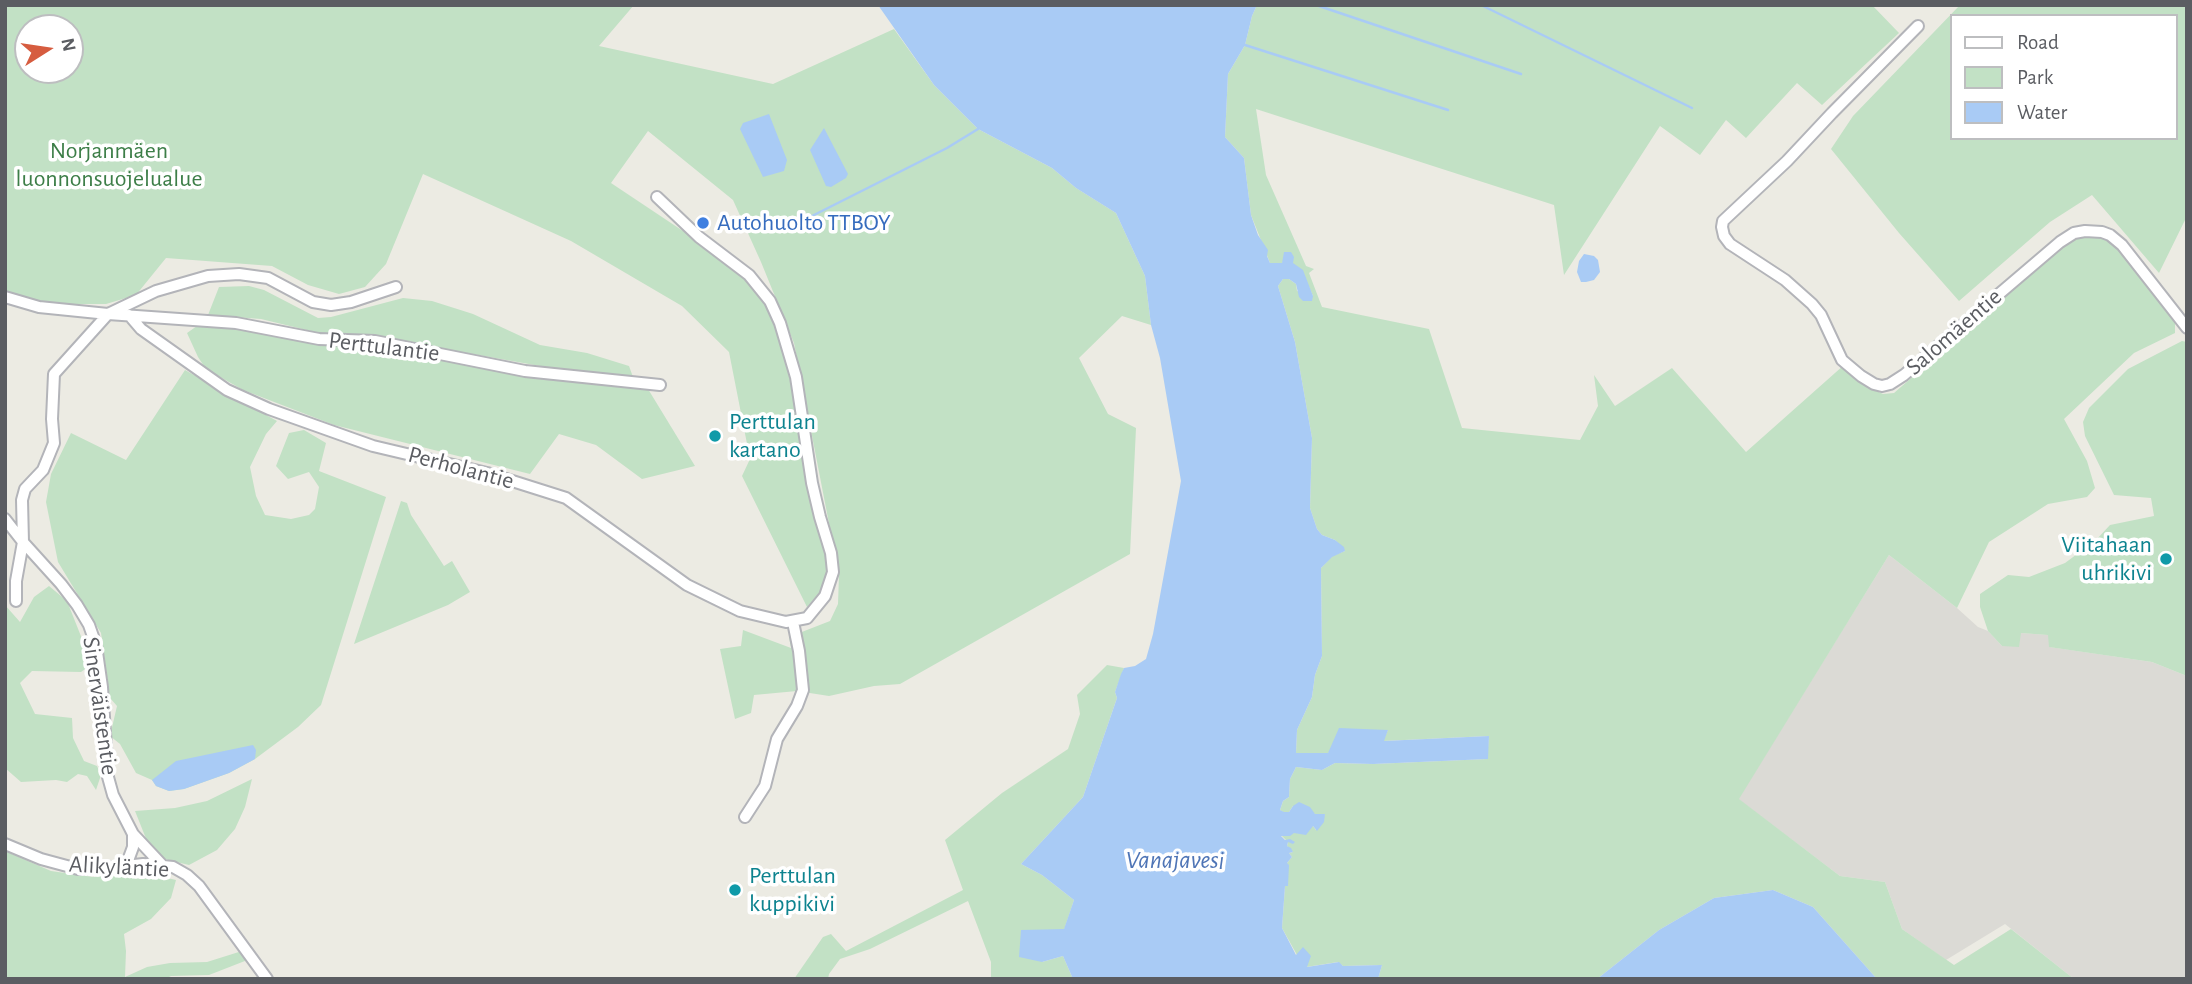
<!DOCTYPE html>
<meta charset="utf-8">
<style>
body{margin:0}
#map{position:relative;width:2192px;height:984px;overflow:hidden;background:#ecebe3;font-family:"Alegreya Sans",sans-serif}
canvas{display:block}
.frame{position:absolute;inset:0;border:7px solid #5b5d62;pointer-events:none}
.legend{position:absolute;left:1950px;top:14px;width:228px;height:126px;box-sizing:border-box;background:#fff;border:2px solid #bdbec0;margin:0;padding:9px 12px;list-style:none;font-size:21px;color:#5b5d62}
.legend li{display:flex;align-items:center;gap:14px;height:35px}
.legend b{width:35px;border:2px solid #bdbec0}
.north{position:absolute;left:14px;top:14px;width:70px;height:70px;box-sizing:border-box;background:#fff;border:2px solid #bdbec0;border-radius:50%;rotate:78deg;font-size:19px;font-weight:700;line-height:28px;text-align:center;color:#5b5d62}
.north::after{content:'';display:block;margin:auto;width:24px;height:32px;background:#d65c3f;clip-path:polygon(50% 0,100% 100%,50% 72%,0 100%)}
</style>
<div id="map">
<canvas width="2192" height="984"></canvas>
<div class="frame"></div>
<ul class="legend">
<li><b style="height:9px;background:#fff"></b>Road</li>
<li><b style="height:19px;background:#c2e1c5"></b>Park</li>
<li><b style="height:19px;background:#a9cbf5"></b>Water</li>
</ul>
<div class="north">N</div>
</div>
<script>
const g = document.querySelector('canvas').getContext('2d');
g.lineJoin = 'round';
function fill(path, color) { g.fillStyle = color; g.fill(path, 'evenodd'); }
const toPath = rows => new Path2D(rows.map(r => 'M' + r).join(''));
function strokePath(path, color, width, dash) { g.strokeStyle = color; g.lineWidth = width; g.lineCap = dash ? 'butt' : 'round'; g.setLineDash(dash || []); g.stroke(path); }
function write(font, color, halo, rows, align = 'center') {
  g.font = font + ' "Alegreya Sans",sans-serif'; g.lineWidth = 7; g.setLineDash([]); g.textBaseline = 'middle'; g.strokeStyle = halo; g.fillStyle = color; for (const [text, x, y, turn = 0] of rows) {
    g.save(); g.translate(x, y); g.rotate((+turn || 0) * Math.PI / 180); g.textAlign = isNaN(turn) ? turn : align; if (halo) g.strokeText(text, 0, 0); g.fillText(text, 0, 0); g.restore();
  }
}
const industrial = toPath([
 [1889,555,1957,608,1978,627,1988,631,2002,646,2021,633,2049,635,2050,647,2152,662,2187,676,2187,979,2074,979,2005,924,1946,960,1902,929,1885,882,1840,876,1738,799]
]);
const green = toPath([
 [5,5,634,5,599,46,773,84,894,29,934,85,978,129,1052,168,1076,188,1116,213,1145,276,1151,325,1122,316,1079,358,1108,414,1136,428,1130,554,900,684,874,686,829,696,797,691,754,695,751,713,735,719,720,649,741,646,743,630,791,648,789,637,830,621,838,604,839,575,794,343,761,262,733,200,648,131,611,183,731,263,759,292,773,322,791,373,813,514,827,555,826,576,821,591,807,607,742,476,750,459,729,352,682,306,571,241,423,174,386,264,365,287,339,294,308,285,272,266,166,258,136,295,106,304,40,304,5,290],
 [28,28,70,28,70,70,28,70],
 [1257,5,1872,5,1899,33,1822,105,1797,83,1746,138,1726,120,1700,155,1660,126,1564,275,1554,205,1256,109,1266,175,1306,266,1314,269,1309,273,1322,307,1429,329,1462,428,1580,440,1598,406,1594,375,1615,406,1672,368,1746,452,1844,365,1868,387,1883,394,1894,393,2069,241,2091,235,2108,239,2122,254,2175,322,2175,333,2134,353,2064,419,2087,461,2095,488,2087,497,2048,504,1989,542,1957,608,1889,555,1739,799,1840,876,1885,882,1902,929,1954,965,2011,929,2074,979,1877,979,1813,907,1773,890,1714,898,1659,930,1597,979,1378,979,1382,965,1343,966,1338,962,1306,967,1297,955,1282,928,1285,886,1288,886,1287,863,1292,857,1289,853,1293,852,1287,846,1288,842,1281,835,1294,833,1313,826,1316,830,1325,814,1315,814,1293,806,1289,812,1284,813,1280,810,1283,801,1289,797,1290,779,1296,767,1322,770,1335,763,1373,764,1487,759,1489,736,1383,741,1388,730,1328,753,1296,753,1297,730,1312,697,1315,675,1322,656,1321,568,1332,556,1345,551,1335,540,1322,535,1317,529,1310,508,1312,438,1295,342,1278,286,1283,279,1289,279,1296,284,1297,291,1313,296,1309,287,1283,261,1282,263,1270,263,1251,215,1244,158,1225,137,1228,74,1245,45,1252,16],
 [1960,5,2187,5,2187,216,2159,273,2092,195,2050,222,1959,301,1899,233,1831,149,1853,116],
 [1952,16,2176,16,2176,138,1952,138],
 [249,286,264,290,318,318,331,317,403,298,432,301,473,314,540,345,587,353,629,366,633,377,557,369,377,337,323,334,261,319,208,315,219,287],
 [197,326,241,329,328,346,375,347,509,374,562,377,648,389,695,466,642,479,596,445,559,434,530,474,334,425,243,390,206,369,198,357,187,333],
 [2182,341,2187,342,2187,676,2152,662,2049,647,2048,635,2021,633,2019,647,2002,646,1988,631,1980,607,1980,594,2008,575,2029,577,2065,563,2096,540,2110,525,2154,516,2151,498,2114,495,2085,436,2083,422,2089,408,2128,369],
 [185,370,277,421,266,434,250,467,256,496,265,515,291,519,309,515,315,509,319,487,309,472,288,479,276,466,289,433,304,430,326,443,319,471,386,497,321,705,298,727,255,759,229,773,184,789,169,791,156,786,152,780,136,773,120,744,110,736,117,706,110,698,101,633,58,562,46,502,51,474,71,433,126,460],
 [401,501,407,503,411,515,444,566,452,561,470,592,448,605,354,644],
 [49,586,67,601,92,664,81,672,32,671,20,683,35,714,72,718,73,738,84,761,97,766,101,775,96,790,87,776,78,774,67,782,56,780,21,782,5,768,5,605,20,622,34,597],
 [1107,665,1124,668,1115,692,1117,698,1083,797,1021,864,1042,875,1074,900,1064,930,1042,962,1063,956,1073,979,991,979,991,962,968,901,870,949,840,959,829,974,828,979,794,979,823,937,831,934,846,951,963,890,945,840,1002,793,1068,749,1080,714,1077,695],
 [252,779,245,807,235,829,217,850,189,865,164,859,147,841,135,811,175,808,207,801],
 [5,851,51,871,93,877,145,873,176,880,171,898,151,919,124,934,126,951,125,977,147,967,170,963,207,962,242,951,250,959,209,975,171,976,165,979,5,979]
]);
const water = toPath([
 [878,5,1257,5,1252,16,1245,45,1228,74,1225,137,1244,158,1251,215,1258,235,1268,250,1267,256,1270,263,1282,263,1284,252,1291,252,1294,257,1293,263,1303,270,1313,296,1312,301,1303,301,1299,297,1296,284,1289,279,1283,279,1278,286,1295,342,1312,438,1310,508,1317,529,1322,535,1335,540,1344,547,1345,551,1332,557,1321,568,1322,656,1315,675,1312,697,1297,730,1296,753,1328,753,1339,728,1388,730,1384,741,1489,736,1488,759,1373,764,1335,763,1322,770,1296,767,1290,779,1289,797,1283,801,1280,810,1284,812,1289,812,1293,806,1299,802,1310,807,1315,814,1325,814,1324,822,1317,831,1313,826,1306,835,1294,833,1290,836,1281,836,1285,840,1290,839,1295,842,1293,844,1288,842,1287,846,1291,848,1293,852,1289,853,1292,857,1287,863,1289,865,1288,886,1285,886,1282,928,1296,955,1303,947,1311,956,1307,967,1339,962,1343,966,1382,965,1378,979,1073,979,1063,956,1042,962,1019,957,1021,930,1064,929,1074,900,1042,875,1021,864,1083,797,1117,698,1115,692,1121,674,1124,668,1135,666,1146,659,1153,634,1181,481,1160,358,1151,325,1145,276,1116,213,1076,188,1052,168,978,129,934,85],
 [769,114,787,160,784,171,763,177,740,129,743,123],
 [824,128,848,174,846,178,831,187,826,186,810,150],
 [1584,254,1594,256,1598,260,1600,272,1594,280,1586,282,1581,282,1577,272,1579,261],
 [253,745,256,750,255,759,229,773,184,789,169,791,156,786,152,780,176,761],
 [1773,890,1813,907,1877,979,1597,979,1659,930,1714,898]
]);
const stream = toPath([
 [1316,5,1521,74],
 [1481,5,1692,108],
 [1245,45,1448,110],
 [800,214,810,217,947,148,978,129]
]);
const street = toPath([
 [1918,26,1832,113,1787,161,1723,221,1722,227,1724,236,1730,244,1785,280,1812,304,1821,315,1842,360,1861,376,1874,384,1882,386,1890,384,1904,375,2060,242,2074,233,2085,231,2102,232,2110,235,2122,245,2187,328],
 [5,297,39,307,108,314,236,323,319,339,375,341,525,371,660,385],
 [129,315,141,329,227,390,269,409,373,446,487,473,566,498,687,585,740,611,786,622,807,618,825,596,833,572,831,553,820,517,812,483,796,377,780,323,770,301,749,275,699,237,657,197],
 [5,519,23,542,61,584,77,605,89,625,96,645,102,687,108,777,113,795,133,834,163,866],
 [16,601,16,581,23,542,22,500,25,489,43,470,54,443,52,419,54,374,108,314,156,291,208,276,239,274,268,278,313,302,331,305,351,302,396,287],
 [745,817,765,786,777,739,797,706,803,690,799,651,793,622],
 [5,844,41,859,78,869,100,869,143,864,173,867,187,875,199,886,267,979],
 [126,866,133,847,133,834]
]);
const markers = [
 [703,223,7,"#3f7fe0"],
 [715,436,7,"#0f9aa8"],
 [2166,559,7,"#0f9aa8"],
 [735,890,7,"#0f9aa8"]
];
const parkNames = [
 ["Norjanmäen",109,151],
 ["luonnonsuojelualue",109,179]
];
const shopNames = [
 ["Autohuolto TTBOY",717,223]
];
const streetNames = [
 ["Salomäentie",1954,332,-41],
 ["Perttulantie",384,347,7],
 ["Perholantie",461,468,15],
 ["Sinerväistentie",100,706,82],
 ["Alikyläntie",119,867,3]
];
const cultureNames = [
 ["Perttulan",729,422],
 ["kartano",729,450],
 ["Viitahaan",2152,545,"right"],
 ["uhrikivi",2152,573,"right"],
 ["Perttulan",749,876],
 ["kuppikivi",749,904]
];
const waterNames = [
 ["Vanajavesi",1175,860]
];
fill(industrial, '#dbdad5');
fill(green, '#c2e1c5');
fill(water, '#a9cbf5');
strokePath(stream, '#a9cbf5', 2.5);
strokePath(street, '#b3b4b9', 14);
strokePath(street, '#fff', 10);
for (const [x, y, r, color] of markers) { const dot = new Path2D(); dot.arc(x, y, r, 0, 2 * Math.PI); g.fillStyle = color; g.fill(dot); strokePath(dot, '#fff', 2.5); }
write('24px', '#3d7e48', '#fff', parkNames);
write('24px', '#366cbe', '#fff', shopNames, 'left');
write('24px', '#5b5d62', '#fff', streetNames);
write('24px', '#0d838f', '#fff', cultureNames, 'left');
write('italic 26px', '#4f75b6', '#fff', waterNames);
</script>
